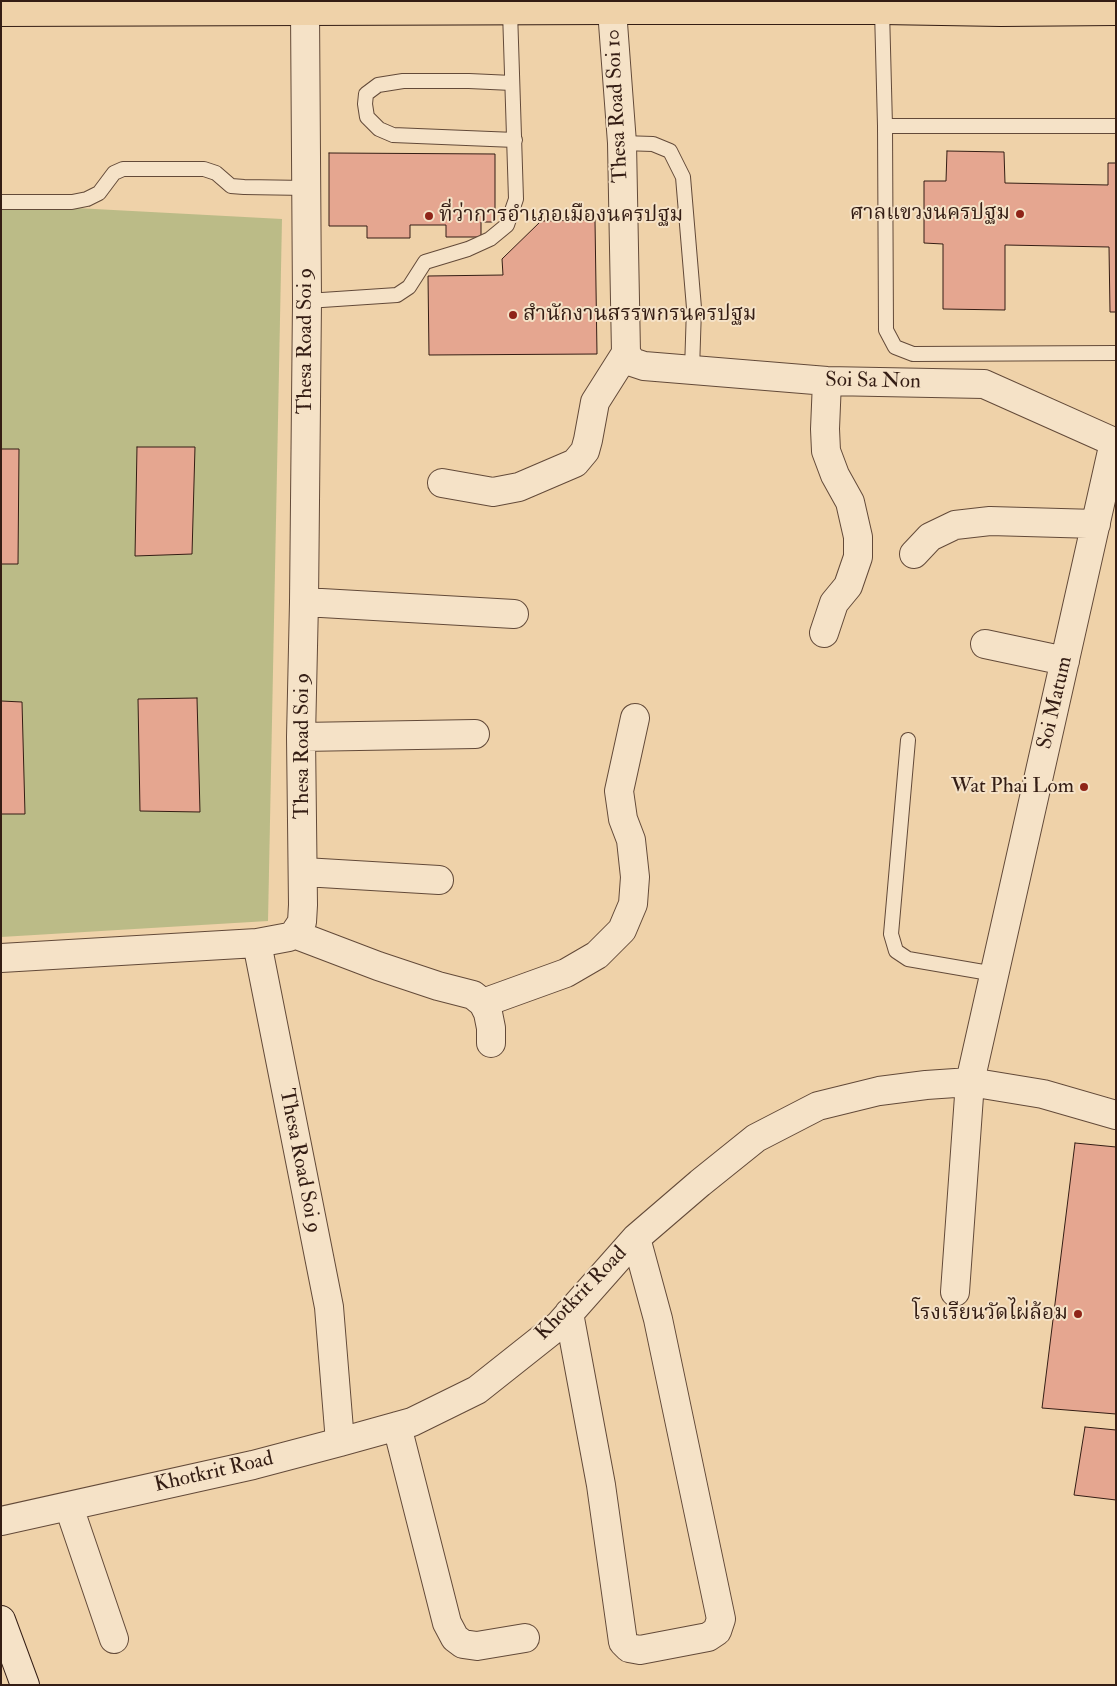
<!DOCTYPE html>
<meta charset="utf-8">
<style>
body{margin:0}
#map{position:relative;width:1117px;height:1686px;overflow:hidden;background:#efd2a9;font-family:"IM FELL Double Pica",serif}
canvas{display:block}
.frame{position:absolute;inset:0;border:2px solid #341d14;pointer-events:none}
</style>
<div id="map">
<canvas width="1117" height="1686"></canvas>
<div class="frame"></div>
</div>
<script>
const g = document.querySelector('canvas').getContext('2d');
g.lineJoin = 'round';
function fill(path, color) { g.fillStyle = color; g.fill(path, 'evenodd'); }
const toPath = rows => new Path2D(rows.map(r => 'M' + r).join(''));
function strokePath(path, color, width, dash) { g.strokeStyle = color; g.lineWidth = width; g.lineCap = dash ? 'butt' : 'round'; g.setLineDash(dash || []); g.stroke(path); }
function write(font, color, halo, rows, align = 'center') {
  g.font = font + ' "IM FELL Double Pica","Noto Serif Thai",serif'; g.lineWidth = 4; g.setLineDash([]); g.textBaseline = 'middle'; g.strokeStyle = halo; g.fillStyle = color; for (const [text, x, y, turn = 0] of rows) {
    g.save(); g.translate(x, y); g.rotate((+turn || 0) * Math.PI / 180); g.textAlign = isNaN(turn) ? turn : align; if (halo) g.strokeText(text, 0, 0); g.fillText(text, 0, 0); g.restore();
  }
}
const green = toPath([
 [1,204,282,219,268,921,1,937]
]);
const building = toPath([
 [947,151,1004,152,1005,183,1108,185,1108,163,1116,163,1116,312,1110,312,1109,247,1005,245,1005,310,943,309,943,244,924,243,924,181,946,181,947,151],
 [329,153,495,154,495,222,481,222,481,237,446,237,446,225,410,225,410,238,367,238,367,226,329,226,329,153],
 [595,220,597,354,429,355,428,276,503,275,502,259,541,221,595,220],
 [137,447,195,447,192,554,135,556,137,447],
 [1,449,19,449,18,564,1,564,1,449],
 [197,698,200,812,140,811,138,699,197,698],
 [1,701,22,702,25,814,1,814,1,701],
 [1075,1143,1116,1147,1116,1414,1042,1408,1075,1143],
 [1085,1427,1116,1430,1116,1500,1074,1495,1085,1427]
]);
const lane = toPath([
 [882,10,885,126,886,330,895,347,913,354,1116,353],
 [512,83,469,81,403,81,378,85,366,94,365,104,367,117,379,129,393,135,515,140],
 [885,126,1116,126],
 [622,143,653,144,670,151,683,177,694,308,692,370],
 [1,202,72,202,87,199,99,193,114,173,123,169,204,169,216,173,231,186,244,187,306,188],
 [307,301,397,295,409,287,425,262,468,249,490,239,507,225,516,199,510,11],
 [908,740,891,934,896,951,908,959,995,974]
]);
const street = toPath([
 [612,10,622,143,626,353],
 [305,11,307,301,304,602,301,737,303,905,302,922,294,934,289,937,257,943,329,1307,340,1442],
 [626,353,632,362,644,366,827,381,984,384,1114,442,970,1082,955,1292],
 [442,483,493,492,519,487,575,463,585,451,588,440,595,402,626,353],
 [914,554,930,537,955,525,990,521,1096,524],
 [304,602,514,614],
 [824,633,834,603,848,586,858,557,858,537,850,502,835,475,826,451,825,429,827,381],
 [985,644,1065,661],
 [301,737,475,734],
 [304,872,439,880],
 [294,934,378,966,438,986,473,995,483,1003,488,1013,491,1028,491,1043],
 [1,958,257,943],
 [483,1003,566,973,597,955,622,930,633,904,635,877,631,840,623,819,619,791,635,718],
 [569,1313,601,1485,623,1642,629,1648,640,1650,708,1637,717,1631,721,1619,658,1319,636,1238],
 [397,1426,447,1623,455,1638,463,1644,477,1646,525,1638],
 [69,1507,114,1639],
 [1,1521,253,1465,340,1442,412,1422,477,1390,559,1325,636,1238,700,1183,756,1138,818,1106,879,1091,926,1085,970,1082,1043,1094,1116,1115]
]);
const secondary = toPath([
 [1,1620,25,1685]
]);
const primary = toPath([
 [1,12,612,10,882,10,1001,12,1116,11]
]);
const markers = [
 [1020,214,5,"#8f2418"],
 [429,216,5,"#8f2418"],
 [513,315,5,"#8f2418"],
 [1084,787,5,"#8f2418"],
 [1078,1314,5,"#8f2418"]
];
const streetNames = [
 ["Thesa Road Soi 10",618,106,-93],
 ["Thesa Road Soi 9",306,341,-90],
 ["Soi Sa Non",873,382,1],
 ["Soi Matum",1056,703,-77],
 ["Thesa Road Soi 9",303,746,-90],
 ["Thesa Road Soi 9",299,1161,79],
 ["Khotkrit Road",582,1294,-46],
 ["Khotkrit Road",214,1473,-13]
];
const poiNames = [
 ["ศาลแขวงนครปฐม",1010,214],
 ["ที่ว่าการอำเภอเมืองนครปฐม",439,216,"left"],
 ["สำนักงานสรรพกรนครปฐม",523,315,"left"],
 ["Wat Phai Lom",1074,787],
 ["โรงเรียนวัดไผ่ล้อม",1068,1314]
];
fill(green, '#bbbb87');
fill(building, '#e5a690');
strokePath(building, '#341d14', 1);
strokePath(lane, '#634a39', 16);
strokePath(street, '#634a39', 30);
strokePath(secondary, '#341d14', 30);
strokePath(primary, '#341d14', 30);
strokePath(lane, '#f5e2c7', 14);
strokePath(street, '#f5e2c7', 28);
strokePath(secondary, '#f5e2c7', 28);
strokePath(primary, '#efd2a9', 28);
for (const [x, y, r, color] of markers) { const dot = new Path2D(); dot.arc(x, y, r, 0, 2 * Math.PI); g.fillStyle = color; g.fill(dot); strokePath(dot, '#f5e2c7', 2); }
write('21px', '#341d14', '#f5e2c7', streetNames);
write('21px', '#341d14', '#f5e2c7', poiNames, 'right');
</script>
